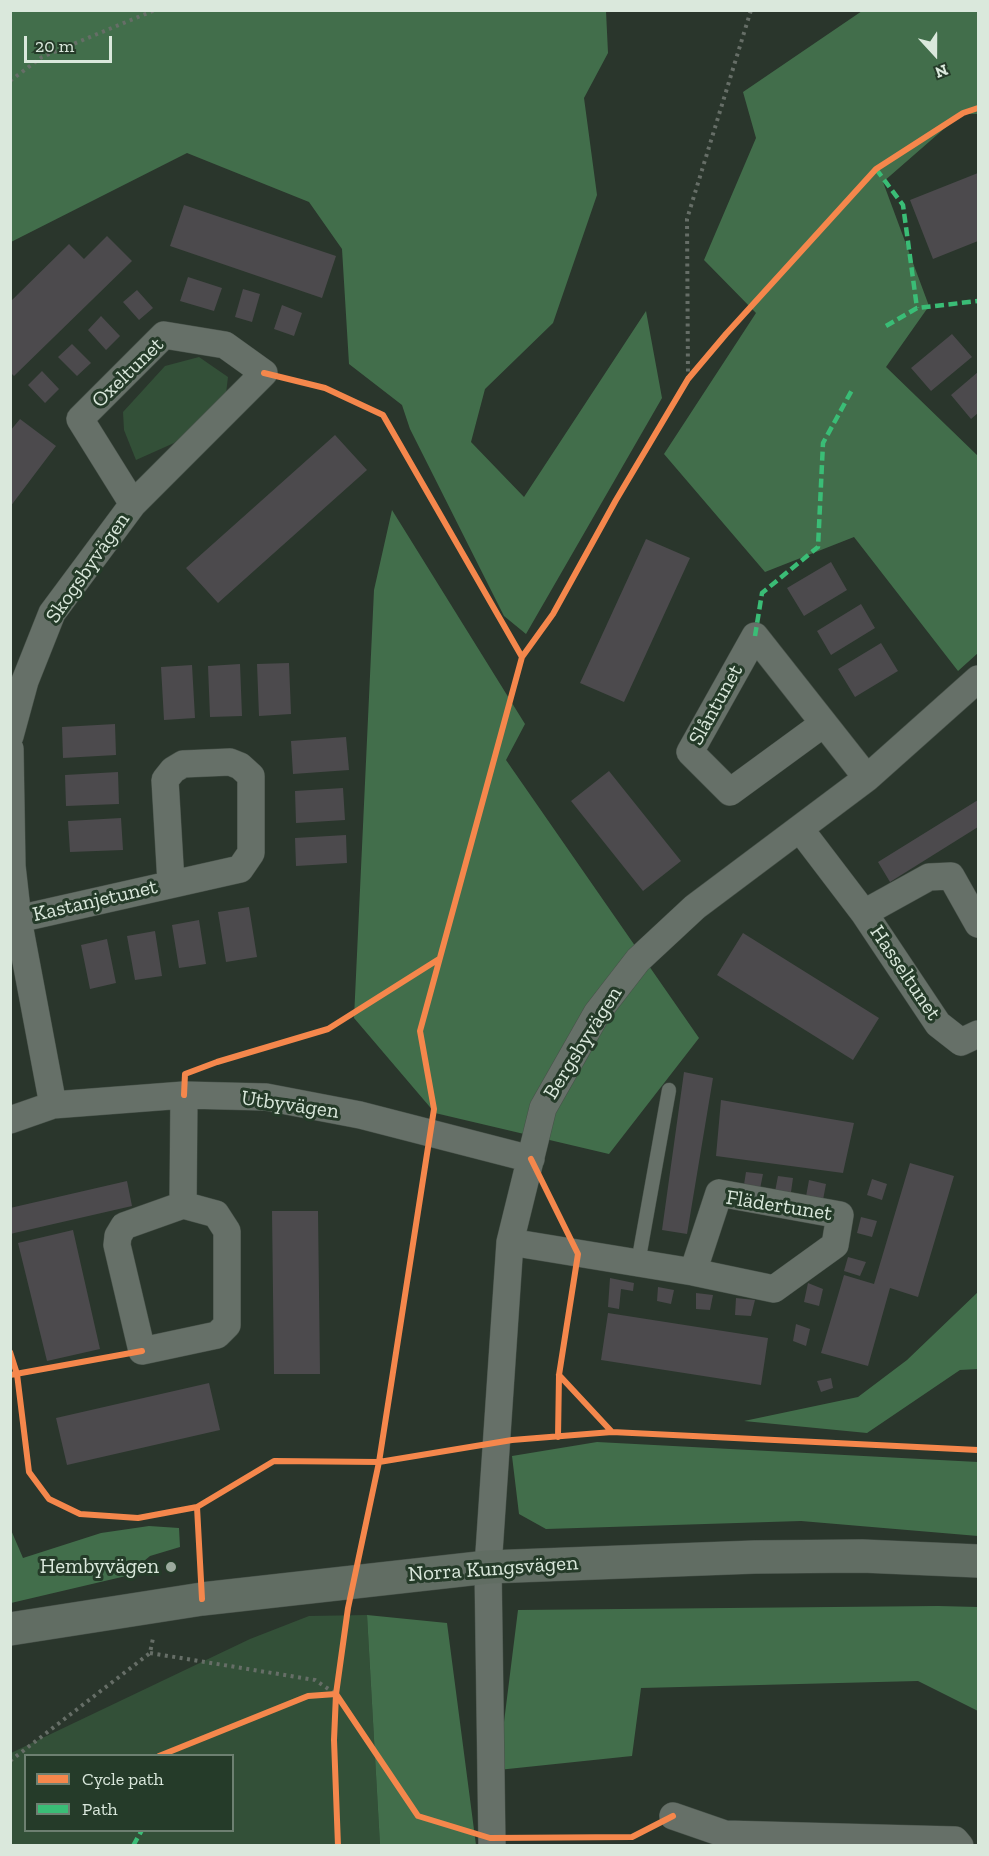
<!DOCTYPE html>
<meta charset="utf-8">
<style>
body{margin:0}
#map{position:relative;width:989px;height:1856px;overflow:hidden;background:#2a362c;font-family:"Zilla Slab",serif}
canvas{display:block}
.frame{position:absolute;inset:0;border:12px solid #dae8dc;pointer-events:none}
.legend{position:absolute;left:24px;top:1754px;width:210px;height:78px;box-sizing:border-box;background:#253b29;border:2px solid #6d8071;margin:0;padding:8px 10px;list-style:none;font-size:18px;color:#dae8dc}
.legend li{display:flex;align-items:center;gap:12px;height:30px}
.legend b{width:30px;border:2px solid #6d8071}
.north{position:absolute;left:905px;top:24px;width:60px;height:60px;-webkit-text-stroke:4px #253b29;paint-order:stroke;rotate:159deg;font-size:16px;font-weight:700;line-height:24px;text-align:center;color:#dae8dc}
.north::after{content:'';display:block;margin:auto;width:21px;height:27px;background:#dae8dc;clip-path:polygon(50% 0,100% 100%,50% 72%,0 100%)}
.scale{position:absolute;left:24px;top:36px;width:88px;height:27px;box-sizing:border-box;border:3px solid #dae8dc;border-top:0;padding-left:8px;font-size:18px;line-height:21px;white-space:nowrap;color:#dae8dc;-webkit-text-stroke:4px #253b29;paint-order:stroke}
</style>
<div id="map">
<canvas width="989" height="1856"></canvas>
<div class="frame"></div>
<ul class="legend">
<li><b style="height:8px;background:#f5874c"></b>Cycle path</li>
<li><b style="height:8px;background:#3abd76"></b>Path</li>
</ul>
<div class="north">N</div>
<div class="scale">20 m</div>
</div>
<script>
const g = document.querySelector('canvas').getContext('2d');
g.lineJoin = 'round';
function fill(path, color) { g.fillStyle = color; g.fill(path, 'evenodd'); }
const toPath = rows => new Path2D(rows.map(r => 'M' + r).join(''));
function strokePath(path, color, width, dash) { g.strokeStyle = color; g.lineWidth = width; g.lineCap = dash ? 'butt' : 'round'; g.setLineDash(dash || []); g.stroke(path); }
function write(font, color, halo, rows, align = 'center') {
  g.font = font + ' "Zilla Slab",serif'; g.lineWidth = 6; g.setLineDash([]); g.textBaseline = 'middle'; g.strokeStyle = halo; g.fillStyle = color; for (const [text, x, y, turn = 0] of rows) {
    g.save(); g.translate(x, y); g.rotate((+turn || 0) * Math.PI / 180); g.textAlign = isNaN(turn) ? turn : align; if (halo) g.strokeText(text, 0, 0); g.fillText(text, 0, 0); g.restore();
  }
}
const green = toPath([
 [199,357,228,377,225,402,174,443,136,460,124,430,123,412,165,366],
 [367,1615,380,1845,11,1846,11,1753,250,1639,309,1616],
 [26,1756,232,1756,232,1830,26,1830]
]);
const forest = toPath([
 [11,10,606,11,608,53,584,98,597,195,553,323,485,389,471,442,524,497,646,311,662,398,526,634,504,616,410,429,402,405,349,364,342,249,309,202,187,153,11,242],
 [862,11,978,11,978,114,961,114,883,182,929,306,886,367,978,456,978,653,958,671,854,537,765,572,664,454,756,313,704,260,756,138,743,92],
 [392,510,525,724,506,760,699,1038,609,1154,435,1113,354,1018,374,590],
 [978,1292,978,1369,960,1370,867,1433,744,1421,858,1397,907,1360],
 [597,1442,978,1462,978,1536,801,1521,546,1529,519,1514,512,1456],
 [149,1526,179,1528,180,1547,150,1556,126,1576,11,1603,11,1530,23,1558,101,1533],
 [938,1606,978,1607,978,1711,918,1681,641,1688,632,1756,498,1770,518,1610],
 [367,1615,447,1623,476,1845,380,1845]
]);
const building = toPath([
 [978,173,978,241,933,259,910,200],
 [184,205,336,256,322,298,170,246],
 [107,236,132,261,14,376,10,372,10,302,69,244,84,259],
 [188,277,222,288,214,311,180,301],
 [243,289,260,294,252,322,235,317],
 [137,290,153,308,139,320,123,302],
 [282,305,302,313,294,336,274,329],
 [101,316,120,336,106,350,88,330],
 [952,334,972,357,931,391,911,368],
 [72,344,91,363,77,376,58,357],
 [42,371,59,389,45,403,28,385],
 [978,372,978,413,971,419,951,395],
 [20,419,56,446,10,507,10,431],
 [335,435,367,470,218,603,186,568],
 [646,539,690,558,624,702,580,683],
 [831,562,847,590,804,616,787,588],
 [861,604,875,628,831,655,817,631],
 [881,643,898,671,855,697,838,669],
 [289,663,291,714,259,716,257,664],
 [240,664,242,716,210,717,208,666],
 [192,665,195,718,164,720,161,667],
 [115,724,116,755,63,758,62,727],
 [346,737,349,770,293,774,291,741],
 [609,771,681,861,643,891,571,801],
 [118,772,119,804,66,806,65,775],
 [343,788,345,820,296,823,295,791],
 [978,800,978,827,890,882,878,862],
 [121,818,123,850,70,852,68,821],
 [346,835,347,863,296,866,295,838],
 [249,907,257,957,226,962,218,912],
 [199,920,206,964,179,968,172,925],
 [155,931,162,976,135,980,127,936],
 [743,933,879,1018,853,1060,717,975],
 [107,939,116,983,90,989,81,945],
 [684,1072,713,1078,687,1234,662,1230],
 [721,1100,854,1123,843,1173,716,1156],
 [910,1163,954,1176,918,1297,890,1288,868,1366,821,1353,844,1275,874,1284],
 [746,1172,763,1174,759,1194,743,1191],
 [778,1176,793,1178,790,1199,774,1197],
 [872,1179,887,1184,882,1200,867,1195],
 [809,1180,826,1184,822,1205,805,1202],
 [127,1181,132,1206,10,1234,10,1208],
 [272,1211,318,1211,320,1374,274,1374],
 [861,1217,877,1221,872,1237,857,1233],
 [73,1230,100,1349,47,1361,18,1243],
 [848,1257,866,1262,860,1276,844,1271],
 [610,1278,634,1283,633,1291,621,1289,619,1309,608,1307],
 [808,1283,823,1289,819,1306,804,1302],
 [658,1287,674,1290,671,1304,657,1301],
 [696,1293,713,1295,710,1310,696,1309],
 [736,1298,755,1300,751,1316,735,1315],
 [608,1313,768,1338,761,1385,601,1360],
 [796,1324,810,1329,806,1346,793,1341],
 [831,1378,833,1388,821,1392,817,1381],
 [209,1383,220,1430,67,1465,56,1418]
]);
const path = toPath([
 [10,81,42,57,155,10],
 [688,379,687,219,751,10],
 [150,1653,315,1680,336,1694],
 [10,1761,150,1653,153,1638]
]);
const lane = toPath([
 [638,1263,669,1090]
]);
const street = toPath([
 [823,724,730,792,690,752,755,636,867,778],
 [10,736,25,681,52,613,133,504,264,373,225,345,164,335,80,419,133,504],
 [10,749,12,866,18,919,53,1105],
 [800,829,864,913,938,1024,961,1042,978,1034],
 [864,913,929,877,951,876,978,924],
 [18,919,240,869,251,853,251,776,240,766,230,762,183,764,173,770,165,780,171,883],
 [10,1120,53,1105,184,1095,266,1097,360,1115,531,1159],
 [719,1193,840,1215,835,1245,774,1289,693,1272,719,1193],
 [183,1205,124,1226,118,1236,117,1245,142,1351,217,1335,227,1325,227,1231,216,1214,183,1205,184,1095],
 [510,1242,693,1272],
 [673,1816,725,1834,955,1840,960,1846],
 [492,1846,488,1567,510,1242,543,1108,597,1013,638,960,695,907,867,778,978,679]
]);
const secondary = toPath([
 [10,1629,202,1599,488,1567,755,1557,862,1556,978,1561]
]);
const quiet = toPath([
 [876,169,903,205,917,308],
 [886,326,917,308,978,301],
 [755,636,762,593,818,547,823,443,852,390],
 [133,1846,142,1830]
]);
const cycleway = toPath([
 [264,373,325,388,383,415,522,657],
 [184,1095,185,1074,217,1062,328,1029,439,959],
 [531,1159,578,1254,559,1375,558,1437],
 [10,1352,17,1374,29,1472,49,1499,80,1514,138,1518,197,1507,274,1461,379,1462,512,1440,612,1432,978,1450],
 [10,1375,142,1351],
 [559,1375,612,1432],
 [197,1507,202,1599],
 [336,1694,418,1816,490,1838,632,1837,673,1816],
 [159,1756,308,1696,336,1694],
 [338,1846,334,1740,336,1694,348,1608,379,1462,434,1109,420,1031,522,657,553,614,616,500,688,379,726,334,876,169,963,113,978,108]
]);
const markers = [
 [171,1567,6,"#9caa9e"]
];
const streetNames = [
 ["Oxeltunet",128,373,-44],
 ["Skogsbyvägen",88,568,-55],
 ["Slåntunet",716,705,-61],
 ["Kastanjetunet",95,901,-13],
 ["Hasseltunet",905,973,56],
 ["Bergsbyvägen",583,1043,-58],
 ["Utbyvägen",290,1105,8],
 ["Flädertunet",779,1206,9],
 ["Norra Kungsvägen",493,1569,-4]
];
const poiNames = [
 ["Hembyvägen",159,1567]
];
fill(green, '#335038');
fill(forest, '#426e4b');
fill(building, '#4c4a4d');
strokePath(lane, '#475149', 15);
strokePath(street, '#475149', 28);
strokePath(secondary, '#475149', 34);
strokePath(path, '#666e67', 4, [3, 4.5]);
strokePath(lane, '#667068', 14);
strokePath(street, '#667068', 27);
strokePath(secondary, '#616d63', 33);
strokePath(quiet, '#3abd76', 4.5, [9, 4.5]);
strokePath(cycleway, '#f5874c', 6);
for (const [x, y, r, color] of markers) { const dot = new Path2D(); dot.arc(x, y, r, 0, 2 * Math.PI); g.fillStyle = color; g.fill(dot); strokePath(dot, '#253b29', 2); }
write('21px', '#dae8dc', '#253b29', streetNames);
write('21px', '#dae8dc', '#253b29', poiNames, 'right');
</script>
